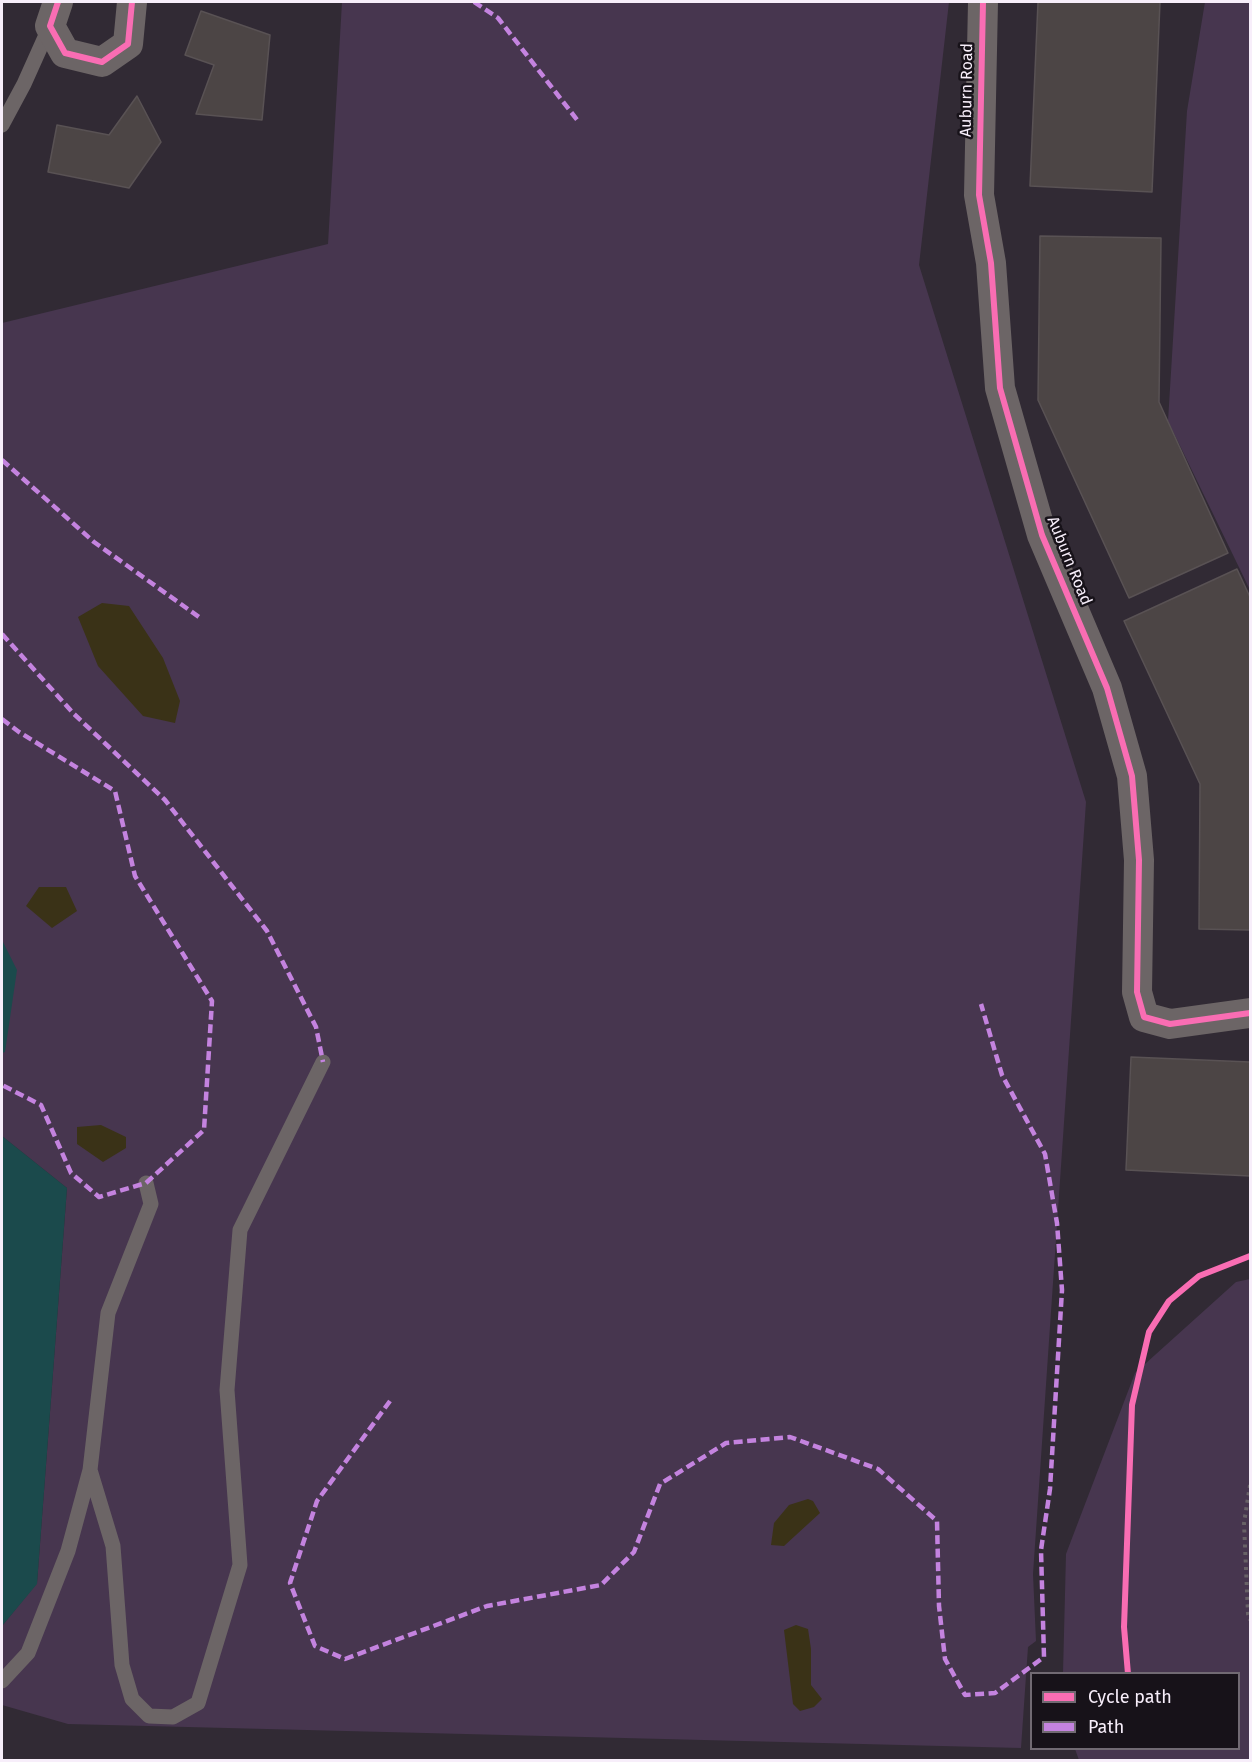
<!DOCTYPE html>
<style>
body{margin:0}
#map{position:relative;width:1252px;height:1762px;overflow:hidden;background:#312a34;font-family:"Fira Sans",sans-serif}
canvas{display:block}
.frame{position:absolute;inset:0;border:3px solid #f7eefa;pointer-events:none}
.legend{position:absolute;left:1030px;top:1672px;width:210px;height:78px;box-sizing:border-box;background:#171219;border:2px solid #716a73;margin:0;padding:8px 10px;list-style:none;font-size:18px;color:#f7eefa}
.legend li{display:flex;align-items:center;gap:12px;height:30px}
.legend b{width:30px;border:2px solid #716a73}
</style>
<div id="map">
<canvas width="1252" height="1762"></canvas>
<div class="frame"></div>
<ul class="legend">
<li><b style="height:8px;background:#f96db3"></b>Cycle path</li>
<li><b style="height:8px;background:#c483df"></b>Path</li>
</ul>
</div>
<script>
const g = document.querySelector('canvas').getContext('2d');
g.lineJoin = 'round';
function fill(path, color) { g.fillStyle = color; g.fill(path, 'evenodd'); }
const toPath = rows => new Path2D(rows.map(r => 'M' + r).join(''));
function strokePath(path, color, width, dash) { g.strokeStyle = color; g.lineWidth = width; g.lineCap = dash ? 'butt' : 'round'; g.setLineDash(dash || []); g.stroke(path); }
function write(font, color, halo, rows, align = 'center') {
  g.font = font + ' "Fira Sans",sans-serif'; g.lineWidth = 5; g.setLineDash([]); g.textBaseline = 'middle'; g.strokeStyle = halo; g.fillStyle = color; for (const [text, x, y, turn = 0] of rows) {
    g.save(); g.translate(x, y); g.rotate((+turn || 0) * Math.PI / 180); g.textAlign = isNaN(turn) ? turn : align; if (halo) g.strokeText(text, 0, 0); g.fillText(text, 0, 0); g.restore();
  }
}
const green = toPath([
 [342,2,949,2,919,265,1086,802,1033,1574,1036,1641,1028,1647,1021,1748,68,1724,2,1705,2,1626,37,1583,67,1188,2,1136,2,323,328,244],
 [1205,2,1250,2,1250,590,1168,421,1187,111],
 [1250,1279,1250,1760,1079,1760,1075,1749,1238,1748,1238,1674,1063,1673,1066,1554,1135,1373,1236,1282]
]);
const sand = toPath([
 [102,603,129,606,163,658,180,701,175,723,143,716,98,666,78,617],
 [39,887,66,887,77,911,52,928,26,906],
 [101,1125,126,1137,126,1148,103,1162,77,1144,77,1127],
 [808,1499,813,1501,820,1513,784,1546,771,1545,774,1523,789,1505],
 [796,1625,808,1629,811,1649,811,1685,822,1699,814,1707,800,1711,793,1704,784,1630]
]);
const water = toPath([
 [2,940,17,970,5,1052,2,1053],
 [2,1136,67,1188,37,1584,2,1626]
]);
const building = toPath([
 [1038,2,1160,2,1152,192,1030,186,1038,2],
 [201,11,270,35,262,120,196,114,214,65,185,55,201,11],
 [137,96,161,142,129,188,48,172,57,125,109,135,137,96],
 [1040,236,1161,238,1159,402,1228,553,1129,598,1038,400,1040,236],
 [1237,569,1250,597,1250,930,1199,929,1200,784,1124,621,1237,569],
 [1131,1057,1250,1062,1250,1176,1126,1170,1131,1057]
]);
const path = toPath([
 [1250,1485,1244,1523,1248,1614,1250,1620]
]);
const lane = toPath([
 [2,125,24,84,50,26],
 [90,1470,113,1546,122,1665,132,1699,149,1716,173,1717,198,1703,240,1565,227,1390,240,1230,323,1062],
 [2,1681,28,1653,68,1551,90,1470,108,1313,151,1204,146,1183]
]);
const street = toPath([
 [58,2,50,26,65,53,102,62,128,44,132,2],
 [983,2,979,195,991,263,1000,388,1042,535,1107,688,1132,776,1139,860,1137,992,1144,1017,1170,1024,1250,1013]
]);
const quiet = toPath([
 [474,2,498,18,578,121],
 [2,460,94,542,199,617],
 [2,634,74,714,165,800,267,931,316,1027,323,1062],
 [2,719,19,732,115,791,135,876,212,1001,204,1130,146,1183,99,1197,71,1173,41,1105,2,1085],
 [390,1401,317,1501,290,1583,315,1646,345,1659,487,1606,601,1585,634,1552,660,1484,726,1443,790,1437,878,1469,937,1521,939,1606,945,1659,965,1695,995,1693,1044,1657,1041,1550,1050,1489,1062,1290,1057,1223,1045,1154,1002,1075,981,1004]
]);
const cycleway = toPath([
 [58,2,50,26,65,53,102,62,128,44,132,2],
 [983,2,979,195,991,263,1000,388,1042,535,1107,688,1132,776,1139,860,1137,992,1144,1017,1170,1024,1250,1013],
 [1128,1674,1124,1627,1132,1405,1149,1332,1169,1301,1199,1276,1250,1256]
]);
const streetNames = [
 ["Auburn Road",967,90,-89],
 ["Auburn Road",1069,561,68]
];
fill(green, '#47364f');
fill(sand, '#3a3217');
fill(water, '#1b4a4c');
fill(building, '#4c4545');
strokePath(building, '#595254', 1.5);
strokePath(path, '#686267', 4, [3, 4.5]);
strokePath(lane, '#6c6566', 15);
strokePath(street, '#6c6566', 30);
strokePath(quiet, '#c483df', 4.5, [9, 4.5]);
strokePath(cycleway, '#f96db3', 6);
write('16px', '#f7eefa', '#171219', streetNames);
</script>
